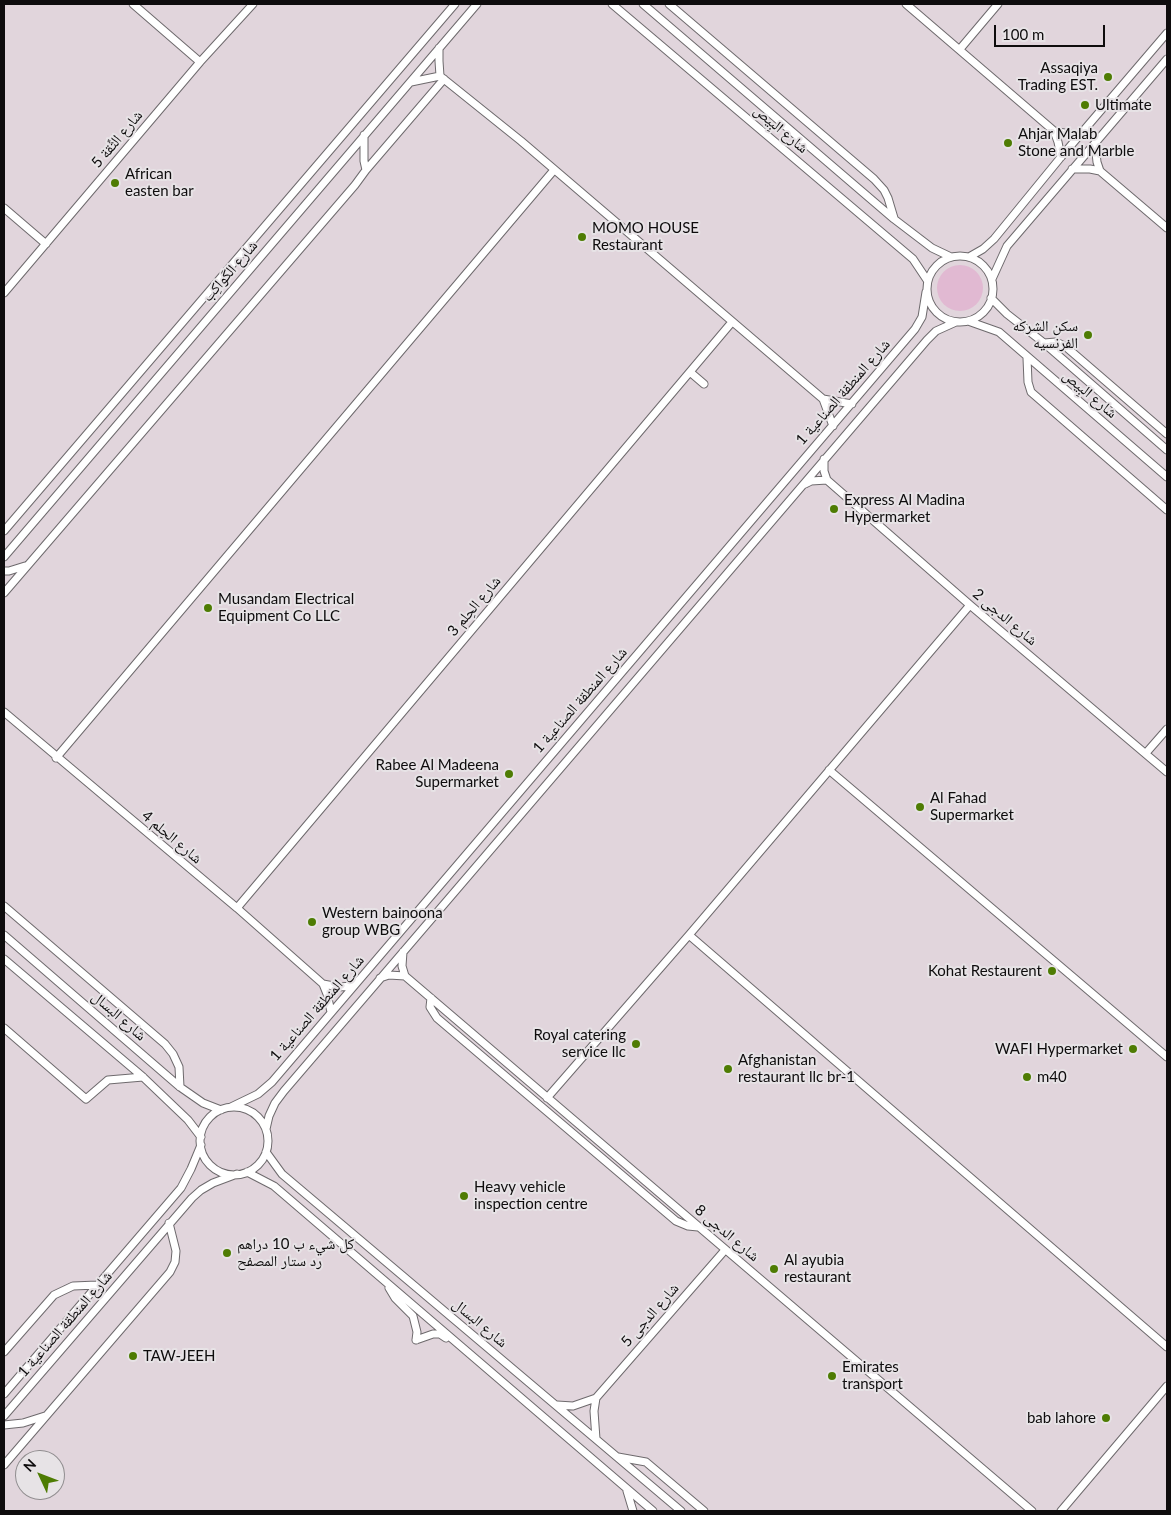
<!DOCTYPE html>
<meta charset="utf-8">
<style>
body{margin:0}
#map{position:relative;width:1171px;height:1515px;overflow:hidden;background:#e7e3e6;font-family:Lato,sans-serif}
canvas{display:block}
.frame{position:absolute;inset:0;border:5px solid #0e0c0d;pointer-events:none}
.north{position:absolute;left:15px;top:1450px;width:50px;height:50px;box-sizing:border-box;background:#e7e3e6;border:1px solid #908d8f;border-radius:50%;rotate:313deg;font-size:14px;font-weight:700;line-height:20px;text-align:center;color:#0e0c0d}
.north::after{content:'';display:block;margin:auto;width:18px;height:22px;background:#4e7c03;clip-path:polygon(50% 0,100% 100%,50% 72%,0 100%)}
.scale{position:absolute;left:994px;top:25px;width:111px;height:22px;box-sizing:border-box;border:2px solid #0e0c0d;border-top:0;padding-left:6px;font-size:15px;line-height:18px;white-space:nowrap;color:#0e0c0d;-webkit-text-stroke:4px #e7e3e6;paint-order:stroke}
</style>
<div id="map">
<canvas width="1171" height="1515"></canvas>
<div class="frame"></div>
<div class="north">N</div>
<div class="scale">100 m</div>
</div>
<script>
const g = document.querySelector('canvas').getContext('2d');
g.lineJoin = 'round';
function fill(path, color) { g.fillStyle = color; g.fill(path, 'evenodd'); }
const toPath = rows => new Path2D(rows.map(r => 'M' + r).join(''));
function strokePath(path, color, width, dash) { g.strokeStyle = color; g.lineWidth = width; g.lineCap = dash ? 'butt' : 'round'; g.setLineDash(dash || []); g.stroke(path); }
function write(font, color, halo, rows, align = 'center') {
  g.font = font + ' Lato,"Noto Naskh Arabic",sans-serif'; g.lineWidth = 4; g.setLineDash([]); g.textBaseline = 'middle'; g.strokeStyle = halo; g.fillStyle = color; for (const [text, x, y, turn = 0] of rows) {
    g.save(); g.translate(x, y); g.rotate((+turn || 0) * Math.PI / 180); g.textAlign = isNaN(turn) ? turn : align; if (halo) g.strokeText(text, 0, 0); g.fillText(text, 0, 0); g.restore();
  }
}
const built = toPath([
 [4,4,1167,4,1167,1511,4,1511],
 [25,1460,55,1460,55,1490,25,1490]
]);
const green = toPath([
 '937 288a23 23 0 1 1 46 0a23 23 0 1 1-46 0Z'
]);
const minor = toPath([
 [133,4,200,62],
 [612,4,913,259,927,280],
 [643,4,894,219,932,248,951,257],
 [669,4,874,179,884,190,888,198,894,218],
 [906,4,1054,131,1058,142,1061,157],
 [439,48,439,61,440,76,521,141,823,399,833,426],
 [960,49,998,4],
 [411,82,440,76],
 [1054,131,1079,136],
 [1095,144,1097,162,1100,171,1167,228],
 [1072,169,1090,169,1100,171],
 [366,170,444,79],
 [4,208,46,244],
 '927 289a33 33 0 1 1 66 0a33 33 0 1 1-66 0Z',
 [969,257,983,249,994,239,1061,157,1167,33],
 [992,279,1007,246,1167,59],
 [4,293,200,62,253,4],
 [991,298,1007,314,1044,343,1167,450],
 [968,321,999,332,1167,477],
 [1044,343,1056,342,1065,346,1167,434],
 [1027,358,1028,382,1031,392,1167,510],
 [690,372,704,384],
 [823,399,852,404],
 [824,459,824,471,827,480,970,605,1167,772],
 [805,484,811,481,827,480],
 [4,531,455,4],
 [4,557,477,4],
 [4,571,9,571,25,566],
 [4,593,355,185,366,170,364,161,364,135],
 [4,712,237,908,323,984,327,994,331,1012],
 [1146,753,1167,729],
 [56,758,554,170],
 [829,770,1167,1057],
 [4,906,165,1044,173,1054,179,1067,180,1087],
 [237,908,732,322],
 [4,935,180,1087,203,1103,221,1110],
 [689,935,1167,1347],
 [403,952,402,966,405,976],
 [4,959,143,1077,188,1120,201,1137],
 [380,978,389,975,405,976,1032,1511],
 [323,984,339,987,353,986],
 [431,998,430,1007,437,1018,676,1221,688,1226,698,1227],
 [4,1028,86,1099,108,1080,143,1077],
 [547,1098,689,935,970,605],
 [231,1107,258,1094,272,1082,915,329,922,317,926,292],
 '200 1141a34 34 0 1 1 68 0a34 34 0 1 1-68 0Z',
 [266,1129,269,1116,275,1103,284,1091,380,979,927,340,936,331,956,322],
 [266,1152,282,1174,681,1511],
 [247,1172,274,1186,653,1511],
 [389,1288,395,1298,413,1316,417,1332,416,1340],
 [416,1340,433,1334,440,1334,446,1338],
 [4,1352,54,1295,73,1286,97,1285],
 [4,1394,181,1188,191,1169,201,1145],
 [596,1398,594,1411,596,1439],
 [557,1405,573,1406,596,1398,725,1250],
 [4,1416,192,1198,201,1190,213,1183,237,1174],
 [4,1425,23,1423,45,1416],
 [618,1457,646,1462,704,1511],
 [4,1465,170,1272,175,1262,176,1251,169,1223],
 [627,1491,633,1511],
 [1061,1511,1167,1386]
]);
const markers = [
 [1108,77,5,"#4e7c03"],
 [1085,105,5,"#4e7c03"],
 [1008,143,5,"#4e7c03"],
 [115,183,5,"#4e7c03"],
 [582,237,5,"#4e7c03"],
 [1088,335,5,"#4e7c03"],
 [834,509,5,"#4e7c03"],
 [208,608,5,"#4e7c03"],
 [509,774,5,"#4e7c03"],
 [920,807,5,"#4e7c03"],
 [312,922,5,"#4e7c03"],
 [1052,971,5,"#4e7c03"],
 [636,1044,5,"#4e7c03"],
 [1133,1049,5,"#4e7c03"],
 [728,1069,5,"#4e7c03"],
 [1027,1077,5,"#4e7c03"],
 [464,1196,5,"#4e7c03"],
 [227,1253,5,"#4e7c03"],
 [774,1269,5,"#4e7c03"],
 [133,1356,5,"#4e7c03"],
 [832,1376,5,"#4e7c03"],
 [1106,1418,5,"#4e7c03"]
];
const poiNames = [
 ["Assaqiya",1098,68,"right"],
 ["Trading EST.",1098,85,"right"],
 ["Ultimate",1095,105],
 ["Ahjar Malab",1018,134],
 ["Stone and Marble",1018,151],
 ["African",125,174],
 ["easten bar",125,191],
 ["MOMO HOUSE",592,228],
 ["Restaurant",592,245],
 ["سكن الشركه",1078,326,"right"],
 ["الفرنسيه",1078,343,"right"],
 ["Express Al Madina",844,500],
 ["Hypermarket",844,517],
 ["Musandam Electrical",218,599],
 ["Equipment Co LLC",218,616],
 ["Rabee Al Madeena",499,765,"right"],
 ["Supermarket",499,782,"right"],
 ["Al Fahad",930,798],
 ["Supermarket",930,815],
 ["Western bainoona",322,913],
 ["group WBG",322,930],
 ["Kohat Restaurent",1042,971,"right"],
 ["Royal catering",626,1035,"right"],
 ["service llc",626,1052,"right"],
 ["WAFI Hypermarket",1123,1049,"right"],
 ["Afghanistan",738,1060],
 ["restaurant llc br-1",738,1077],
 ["m40",1037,1077],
 ["Heavy vehicle",474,1187],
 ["inspection centre",474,1204],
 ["كل شيء ب 10 دراهم",237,1244],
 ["رد ستار المصفح",237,1261],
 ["Al ayubia",784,1260],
 ["restaurant",784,1277],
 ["TAW-JEEH",143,1356],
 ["Emirates",842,1367],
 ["transport",842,1384],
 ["bab lahore",1096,1418,"right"]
];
const streetNames = [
 ["شارع البِيص",781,129,40],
 ["شارع الثِّقة 5",117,139,-50],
 ["شارع الكَواكِب",230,271,-49],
 ["شارع المنطقة الصناعية 1",843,392,-49],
 ["شارع البِيص",1090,394,40],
 ["شارع الحِلم 3",474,606,-50],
 ["شارع الدجى 2",1005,617,40],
 ["شارع المنطقة الصناعية 1",580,700,-49],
 ["شارع الحِلم 4",172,837,40],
 ["شارع المنطقة الصناعية 1",317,1008,-49],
 ["شارع البسال",119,1016,41],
 ["شارع الدجى 8",727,1233,40],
 ["شارع الدجى 5",650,1315,-49],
 ["شارع البسال",480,1323,40],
 ["شارع المنطقة الصناعية 1",65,1324,-49]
];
fill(built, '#e1d5dc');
fill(green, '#e1b9d2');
strokePath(minor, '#6e6a6d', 9);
strokePath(minor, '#fff', 7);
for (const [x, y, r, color] of markers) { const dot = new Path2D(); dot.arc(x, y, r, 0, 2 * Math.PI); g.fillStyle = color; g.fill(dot); strokePath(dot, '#e7e3e6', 2); }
write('15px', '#0e0c0d', '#e7e3e6', poiNames, 'left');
write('15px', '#0e0c0d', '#e7e3e6', streetNames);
</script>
